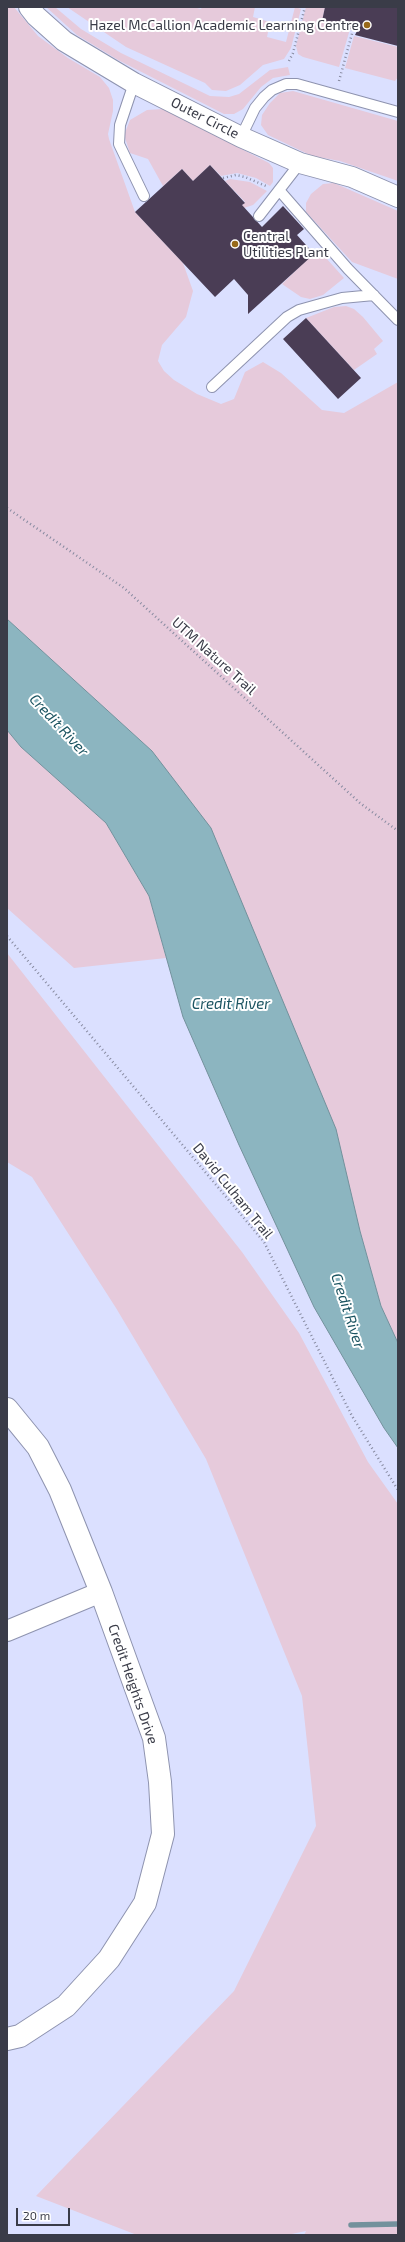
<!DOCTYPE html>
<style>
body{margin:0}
#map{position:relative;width:405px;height:2242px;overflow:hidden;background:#dbe0ff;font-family:"Exo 2",sans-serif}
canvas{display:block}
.frame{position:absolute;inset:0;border:8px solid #3a3c48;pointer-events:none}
.scale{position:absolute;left:16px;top:2208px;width:54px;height:18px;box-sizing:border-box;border:2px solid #3a3c48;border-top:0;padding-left:5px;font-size:12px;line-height:14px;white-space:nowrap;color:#3a3c48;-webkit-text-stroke:3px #fff;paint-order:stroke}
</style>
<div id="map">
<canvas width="405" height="2242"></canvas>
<div class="frame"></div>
<div class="scale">20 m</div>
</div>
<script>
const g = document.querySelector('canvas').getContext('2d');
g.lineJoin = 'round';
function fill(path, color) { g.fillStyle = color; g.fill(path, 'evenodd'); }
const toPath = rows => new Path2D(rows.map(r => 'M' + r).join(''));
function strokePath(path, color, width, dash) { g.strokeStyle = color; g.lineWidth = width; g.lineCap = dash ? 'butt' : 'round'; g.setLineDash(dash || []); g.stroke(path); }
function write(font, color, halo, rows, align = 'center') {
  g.font = font + ' "Exo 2",sans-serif'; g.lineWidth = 4; g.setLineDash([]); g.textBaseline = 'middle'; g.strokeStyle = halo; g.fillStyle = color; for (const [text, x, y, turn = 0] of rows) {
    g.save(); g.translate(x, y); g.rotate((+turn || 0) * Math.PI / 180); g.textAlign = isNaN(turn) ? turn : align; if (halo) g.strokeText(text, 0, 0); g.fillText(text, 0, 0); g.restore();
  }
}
const green = toPath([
 [7,7,14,7,38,36,68,58,100,77,109,88,113,100,113,111,108,134,109,139,135,212,183,263,193,291,186,317,162,345,158,361,164,371,174,380,197,394,221,404,234,399,245,372,263,362,281,373,322,410,344,413,398,382,398,1343,381,1306,360,1231,152,751,7,619],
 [46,7,55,7,81,29,121,53,210,96,229,97,239,94,270,70,288,67,290,75,273,78,261,87,243,109,234,114,224,114,118,60,77,35],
 [67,7,193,7,201,9,202,7,255,7,253,17,270,22,267,37,286,42,295,7,301,9,291,48,284,59,263,65,240,85,226,91,212,90,205,83,126,47],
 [306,7,325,7,322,21,350,29,339,67,303,57,298,54,296,46],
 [354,36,398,47,398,77,395,81,345,68],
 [293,91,398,121,398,181,340,161,312,156,268,135,261,125,262,115,270,103,280,93],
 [163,109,269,163,273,168,273,182,270,186,256,178,237,173,221,176,210,165,193,181,182,169,163,186,148,159,130,153,124,135,130,120,147,110],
 [230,179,250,182,267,191,253,205,244,208,242,205,245,202,225,181],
 [334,183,398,211,398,279,352,262,306,212,306,203,311,194,323,184],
 [318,249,344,278,323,295,310,299,301,297,282,284],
 [346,306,354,309,363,317,383,341,374,349,377,354,354,370,306,318,334,307],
 [7,730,21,747,106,823,149,896,166,958,74,968,7,908],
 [7,953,242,1252,299,1333,368,1462,398,1504,398,2235,304,2235,306,2231,287,2235,137,2235,36,2196,234,1991,316,1826,302,1696,206,1459,116,1308,32,1177,7,1162]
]);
const water = toPath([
 [7,619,152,751,211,828,336,1129,360,1231,381,1306,398,1343,398,1448,384,1428,314,1307,239,1145,183,1017,149,896,106,823,21,747,7,730,7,619]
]);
const stream = toPath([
 [351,2225,398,2224]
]);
const building = toPath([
 [325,7,398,7,398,46,355,35,357,31,322,21],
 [210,165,245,203,242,205,262,227,283,206,304,229,297,235,314,254,248,314,248,295,234,279,215,297,135,212,182,169,193,181],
 [306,318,361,378,338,399,283,339]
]);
const path = toPath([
 [289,61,293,53,305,7],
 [339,81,353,30],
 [223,178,236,175,245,177,266,186],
 [7,508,124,588,360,803,398,831],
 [7,936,264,1242,352,1416,398,1490]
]);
const service = toPath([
 [134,83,120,125,119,144,144,196],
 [241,137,255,108,264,97,272,90,286,84,297,84,398,112],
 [279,190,348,269,398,320],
 [259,216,300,163],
 [212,387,287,317,299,310,342,298,374,295]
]);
const minor = toPath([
 [29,7,36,16,64,41,134,83,241,137,300,163,352,177,398,197],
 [7,1631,101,1592]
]);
const tertiary = toPath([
 [7,1409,38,1447,60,1490,101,1592,154,1738,160,1782,163,1834,145,1903,109,1959,66,2006,20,2036,7,2039]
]);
const markers = [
 [367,25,4,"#976919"],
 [235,244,4,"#976919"]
];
const poiNames = [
 ["Hazel McCallion Academic Learning Centre",359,25],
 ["Central",243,236,"left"],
 ["Utilities Plant",243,252,"left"]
];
const streetNames = [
 ["Outer Circle",205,118,27],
 ["UTM Nature Trail",214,656,42],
 ["David Culham Trail",233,1191,51],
 ["Credit Heights Drive",133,1684,71]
];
const waterNames = [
 ["Credit River",59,725,47],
 ["Credit River",231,1004],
 ["Credit River",348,1311,72]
];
fill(green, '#e6cadb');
fill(water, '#8cb5c0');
strokePath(water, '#73919c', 1);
strokePath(stream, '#73919c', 5.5);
fill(building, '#4a3d55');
strokePath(service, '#8e93af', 12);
strokePath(minor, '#8e93af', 22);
strokePath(tertiary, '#8e93af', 24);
strokePath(path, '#878aa0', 2.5, [1, 3]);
strokePath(service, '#fff', 10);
strokePath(minor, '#fff', 20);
strokePath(tertiary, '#fff', 22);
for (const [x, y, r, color] of markers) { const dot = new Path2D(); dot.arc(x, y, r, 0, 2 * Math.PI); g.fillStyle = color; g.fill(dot); strokePath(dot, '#fff', 1.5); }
write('14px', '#3a3c48', '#fff', poiNames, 'right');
write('14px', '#3a3c48', '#fff', streetNames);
write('italic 15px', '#1b5461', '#fff', waterNames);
</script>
